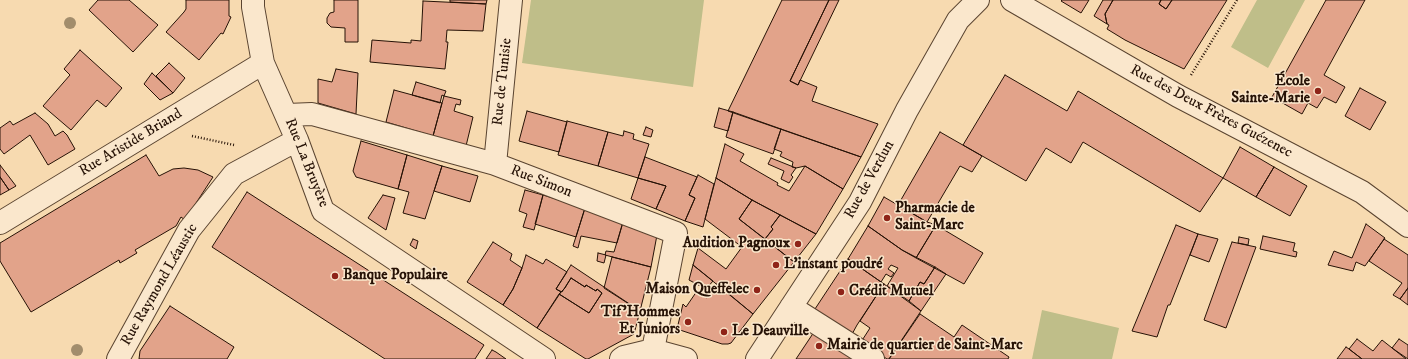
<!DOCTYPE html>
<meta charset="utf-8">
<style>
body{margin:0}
canvas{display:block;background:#f7dab0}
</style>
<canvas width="1408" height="359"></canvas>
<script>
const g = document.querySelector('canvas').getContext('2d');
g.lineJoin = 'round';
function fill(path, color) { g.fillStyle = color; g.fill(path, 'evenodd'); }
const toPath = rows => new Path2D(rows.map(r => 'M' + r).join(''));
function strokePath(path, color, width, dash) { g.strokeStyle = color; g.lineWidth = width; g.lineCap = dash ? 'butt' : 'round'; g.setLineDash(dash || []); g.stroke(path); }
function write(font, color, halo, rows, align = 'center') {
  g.font = font + ' "IM FELL DW Pica",serif'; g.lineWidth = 3; g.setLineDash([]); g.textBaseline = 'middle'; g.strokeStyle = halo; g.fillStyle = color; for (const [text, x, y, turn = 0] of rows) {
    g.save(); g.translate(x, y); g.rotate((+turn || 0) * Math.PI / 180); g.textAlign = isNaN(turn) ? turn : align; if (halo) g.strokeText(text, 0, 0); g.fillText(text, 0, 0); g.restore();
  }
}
const green = toPath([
 [531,0,704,0,693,87,522,63],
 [1257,0,1305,0,1268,68,1231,47],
 [1042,310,1119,328,1112,359,1032,359]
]);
const building = toPath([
 [98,0,129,0,158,25,133,52,89,10,98,0],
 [186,0,229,0,229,16,231,17,223,34,221,33,199,60,166,32,184,12,186,9,186,0],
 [334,0,358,0,358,42,345,42,345,28,331,27,327,23,327,18,330,13,334,12,334,0],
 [450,0,487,0,486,4,450,2,450,0],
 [782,0,829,0,790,81,798,85,800,80,817,87,812,101,878,124,861,157,728,111,782,0],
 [829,0,839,0,798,85,790,81,829,0],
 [1062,0,1089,0,1081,13,1061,1,1062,0],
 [1103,0,1113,0,1105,14,1107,24,1094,16,1103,0],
 [1113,0,1161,0,1159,4,1166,9,1172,0,1227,0,1184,69,1125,40,1107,29,1109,25,1107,24,1105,14,1113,0],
 [1161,0,1172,0,1166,9,1159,4,1161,0],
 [1326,0,1365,0,1324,75,1345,87,1336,103,1324,97,1317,108,1308,103,1302,114,1272,97,1326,0],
 [423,1,486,4,483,31,447,30,446,42,448,42,445,69,370,62,372,40,411,43,411,40,421,41,423,1],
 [80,50,122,88,106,107,97,100,71,130,43,106,70,75,64,69,80,50],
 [169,63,185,78,173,93,156,76,169,63],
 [336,69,358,73,356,114,318,103,318,79,332,82,336,69],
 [152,73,173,93,160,100,144,84,152,73],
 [1005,75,1067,111,1078,91,1223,178,1200,212,1083,142,1071,163,1046,148,1026,181,963,145,1005,75],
 [416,82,446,91,444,96,442,95,440,103,412,95,416,82],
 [1360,88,1386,102,1370,130,1345,116,1360,88],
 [394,90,442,103,433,136,386,122,394,90],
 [444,96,461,100,460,105,456,104,454,111,473,117,466,146,433,136,444,96],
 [719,108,733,112,728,131,714,127,719,108],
 [527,111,567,122,559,152,519,141,527,111],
 [733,112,781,129,773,154,726,137,733,112],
 [35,113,48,124,55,136,63,131,67,135,75,149,48,165,30,135,4,154,0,149,0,128,10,121,13,125,35,113],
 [567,121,608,132,598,166,558,155,567,121],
 [646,127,653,130,651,137,643,135,646,127],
 [781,129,861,157,843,189,805,166,796,168,792,167,793,162,780,156,782,152,774,149,781,129],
 [624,131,634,134,633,139,649,144,638,178,598,166,608,132,623,136,624,131],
 [940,132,982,156,972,172,960,166,927,222,898,205,940,132],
 [361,141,407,155,398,189,356,177,353,171,361,141],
 [725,144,744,154,740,161,778,183,777,185,789,191,805,166,843,189,816,234,752,200,716,178,725,144],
 [1240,147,1274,167,1256,197,1223,178,1240,147],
 [146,155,159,176,173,169,184,168,198,170,213,177,185,220,181,217,176,226,135,250,137,253,120,263,119,260,31,312,0,261,0,243,146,155],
 [407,155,442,166,425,219,403,213,409,192,398,189,407,155],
 [645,157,697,177,689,195,695,198,685,221,656,209,666,186,638,178,645,157],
 [771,158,796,168,791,175,793,177,789,183,781,179,784,171,768,164,771,158],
 [0,165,16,186,9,190,0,177,0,165],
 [442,166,478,176,470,202,434,191,442,166],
 [1274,167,1307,186,1290,216,1256,197,1274,167],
 [698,175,714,184,703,227,685,221,695,198,689,195,698,175],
 [0,177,9,190,0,195,0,177],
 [638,178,666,186,656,209,631,199,638,178],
 [716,178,752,200,739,219,794,262,753,314,693,265,698,248,726,269,742,247,705,219,716,178],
 [525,190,543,195,534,230,523,227,527,214,519,211,525,190],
 [247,192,484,345,475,359,385,359,212,247,247,192],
 [383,195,395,198,386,230,368,218,383,195],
 [543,195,585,208,576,237,535,224,543,195],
 [884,197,927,222,936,225,916,258,902,250,868,226,884,197],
 [752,200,780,215,771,227,773,229,765,239,739,219,752,200],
 [585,208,623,222,617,243,581,236,578,248,573,246,585,208],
 [780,215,816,234,794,262,765,239,773,229,771,227,780,215],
 [623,222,657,235,651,267,605,255,606,251,614,252,623,222],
 [1366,224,1385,238,1365,266,1356,262,1353,271,1328,265,1334,251,1352,258,1366,224],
 [936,225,983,253,964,284,916,258,936,225],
 [1176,225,1198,234,1170,305,1168,305,1157,337,1132,331,1176,225],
 [868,226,902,250,935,267,924,284,920,282,909,301,887,286,898,268,891,265,888,269,894,273,891,277,886,274,881,282,848,259,868,226],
 [1198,234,1218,239,1209,262,1190,255,1198,234],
 [1263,236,1295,243,1293,251,1297,252,1296,257,1260,249,1263,236],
 [1239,237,1249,239,1248,245,1238,243,1239,237],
 [413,239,418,241,416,249,410,245,413,239],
 [1384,239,1408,255,1408,288,1400,299,1393,295,1402,283,1369,261,1384,239],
 [493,242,512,254,510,260,522,268,513,289,503,305,467,282,493,242],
 [1232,242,1256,247,1226,328,1204,320,1232,242],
 [598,253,606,255,604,263,597,261,598,253],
 [526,255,543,264,546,259,567,272,556,289,561,292,537,328,503,305,513,289,522,268,526,255],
 [612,257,651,267,640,311,604,288,612,257],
 [848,259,884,284,857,325,851,336,813,312,848,259],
 [571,265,640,311,634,334,588,359,586,359,537,328,559,294,589,313,602,293,597,289,596,291,586,285,585,287,571,278,562,292,556,289,571,265],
 [693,265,713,281,706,289,689,280,693,265],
 [935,267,946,274,921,311,909,301,920,282,924,284,935,267],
 [571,278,585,287,586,285,596,291,597,289,602,293,589,313,559,294,565,288,571,278],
 [717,284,753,314,731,343,728,344,722,344,677,329,683,304,686,307,697,291,707,298,717,284],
 [884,284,921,311,889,359,887,359,861,342,870,328,860,321,884,284],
 [1408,288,1408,305,1400,299,1408,288],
 [170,306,234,347,227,359,139,359,140,351,170,306],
 [920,314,954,337,962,325,1009,357,1008,359,889,359,920,314],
 [814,332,855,359,796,359,814,332],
 [1357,339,1373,351,1382,340,1406,359,1362,359,1349,349,1357,339],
 [1399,339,1408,345,1408,359,1392,348,1399,339],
 [1346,347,1349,349,1362,359,1337,359,1346,347],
 [492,350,496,352,506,359,486,359,492,350]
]);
const path = toPath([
 [1191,75,1237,0],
 [192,136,234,145]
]);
const minor = toPath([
 [253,0,253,7,263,63,297,140,323,211,544,359],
 [1012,0,1178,96,1362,192,1408,226],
 [287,115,312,114,495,164,676,233,653,350],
 [495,164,511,0],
 [0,223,263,63],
 [791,307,873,359],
 [118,359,189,230,234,174,297,140],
 [621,359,624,357,653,350,686,359],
 [757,359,860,202,907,110,958,20,978,0]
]);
const trees = [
 [70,23],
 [77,350]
];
const markers = [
 [1318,91,4,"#8f2418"],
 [887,218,4,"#8f2418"],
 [798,244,4,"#8f2418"],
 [776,265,4,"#8f2418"],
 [335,276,4,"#8f2418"],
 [757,290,4,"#8f2418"],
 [841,292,4,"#8f2418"],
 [688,322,4,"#8f2418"],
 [724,332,4,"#8f2418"],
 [819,346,4,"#8f2418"]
];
const streetNames = [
 ["Rue de Tunisie",503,82,-84],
 ["Rue des Deux Frères Guézenec",1211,112,28],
 ["Rue Aristide Briand",131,143,-31],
 ["Rue La Bruyère",306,163,68],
 ["Rue de Verdun",870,180,-61],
 ["Rue Simon",541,182,21],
 ["Rue Raymond Léaustic",160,285,-60]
];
const poiNames = [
 ["École",1310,82,"right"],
 ["Sainte-Marie",1310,99,"right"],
 ["Pharmacie de",895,209],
 ["Saint-Marc",895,226],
 ["Audition Pagnoux",790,244,"right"],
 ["L'instant poudré",784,265],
 ["Banque Populaire",343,276],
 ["Maison Queffelec",749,290,"right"],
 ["Crédit Mutuel",849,292],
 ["Tif'Hommes",680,313,"right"],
 ["Et Juniors",680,330,"right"],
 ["Le Deauville",732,332],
 ["Mairie de quartier de Saint-Marc",827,346]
];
fill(green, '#bfbe89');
fill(building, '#e2a38a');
strokePath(building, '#261206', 1);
strokePath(minor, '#5a4430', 24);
strokePath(path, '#261206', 2.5, [1, 2]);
strokePath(minor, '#fae7cc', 22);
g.fillStyle = '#a28d6c';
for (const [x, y] of trees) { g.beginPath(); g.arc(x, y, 6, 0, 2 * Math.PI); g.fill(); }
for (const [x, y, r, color] of markers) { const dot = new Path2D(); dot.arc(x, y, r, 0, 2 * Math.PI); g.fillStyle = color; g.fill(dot); strokePath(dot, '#fae7cc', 1.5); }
write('15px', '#261206', '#fae7cc', streetNames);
write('bold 15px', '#261206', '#fae7cc', poiNames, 'left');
</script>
